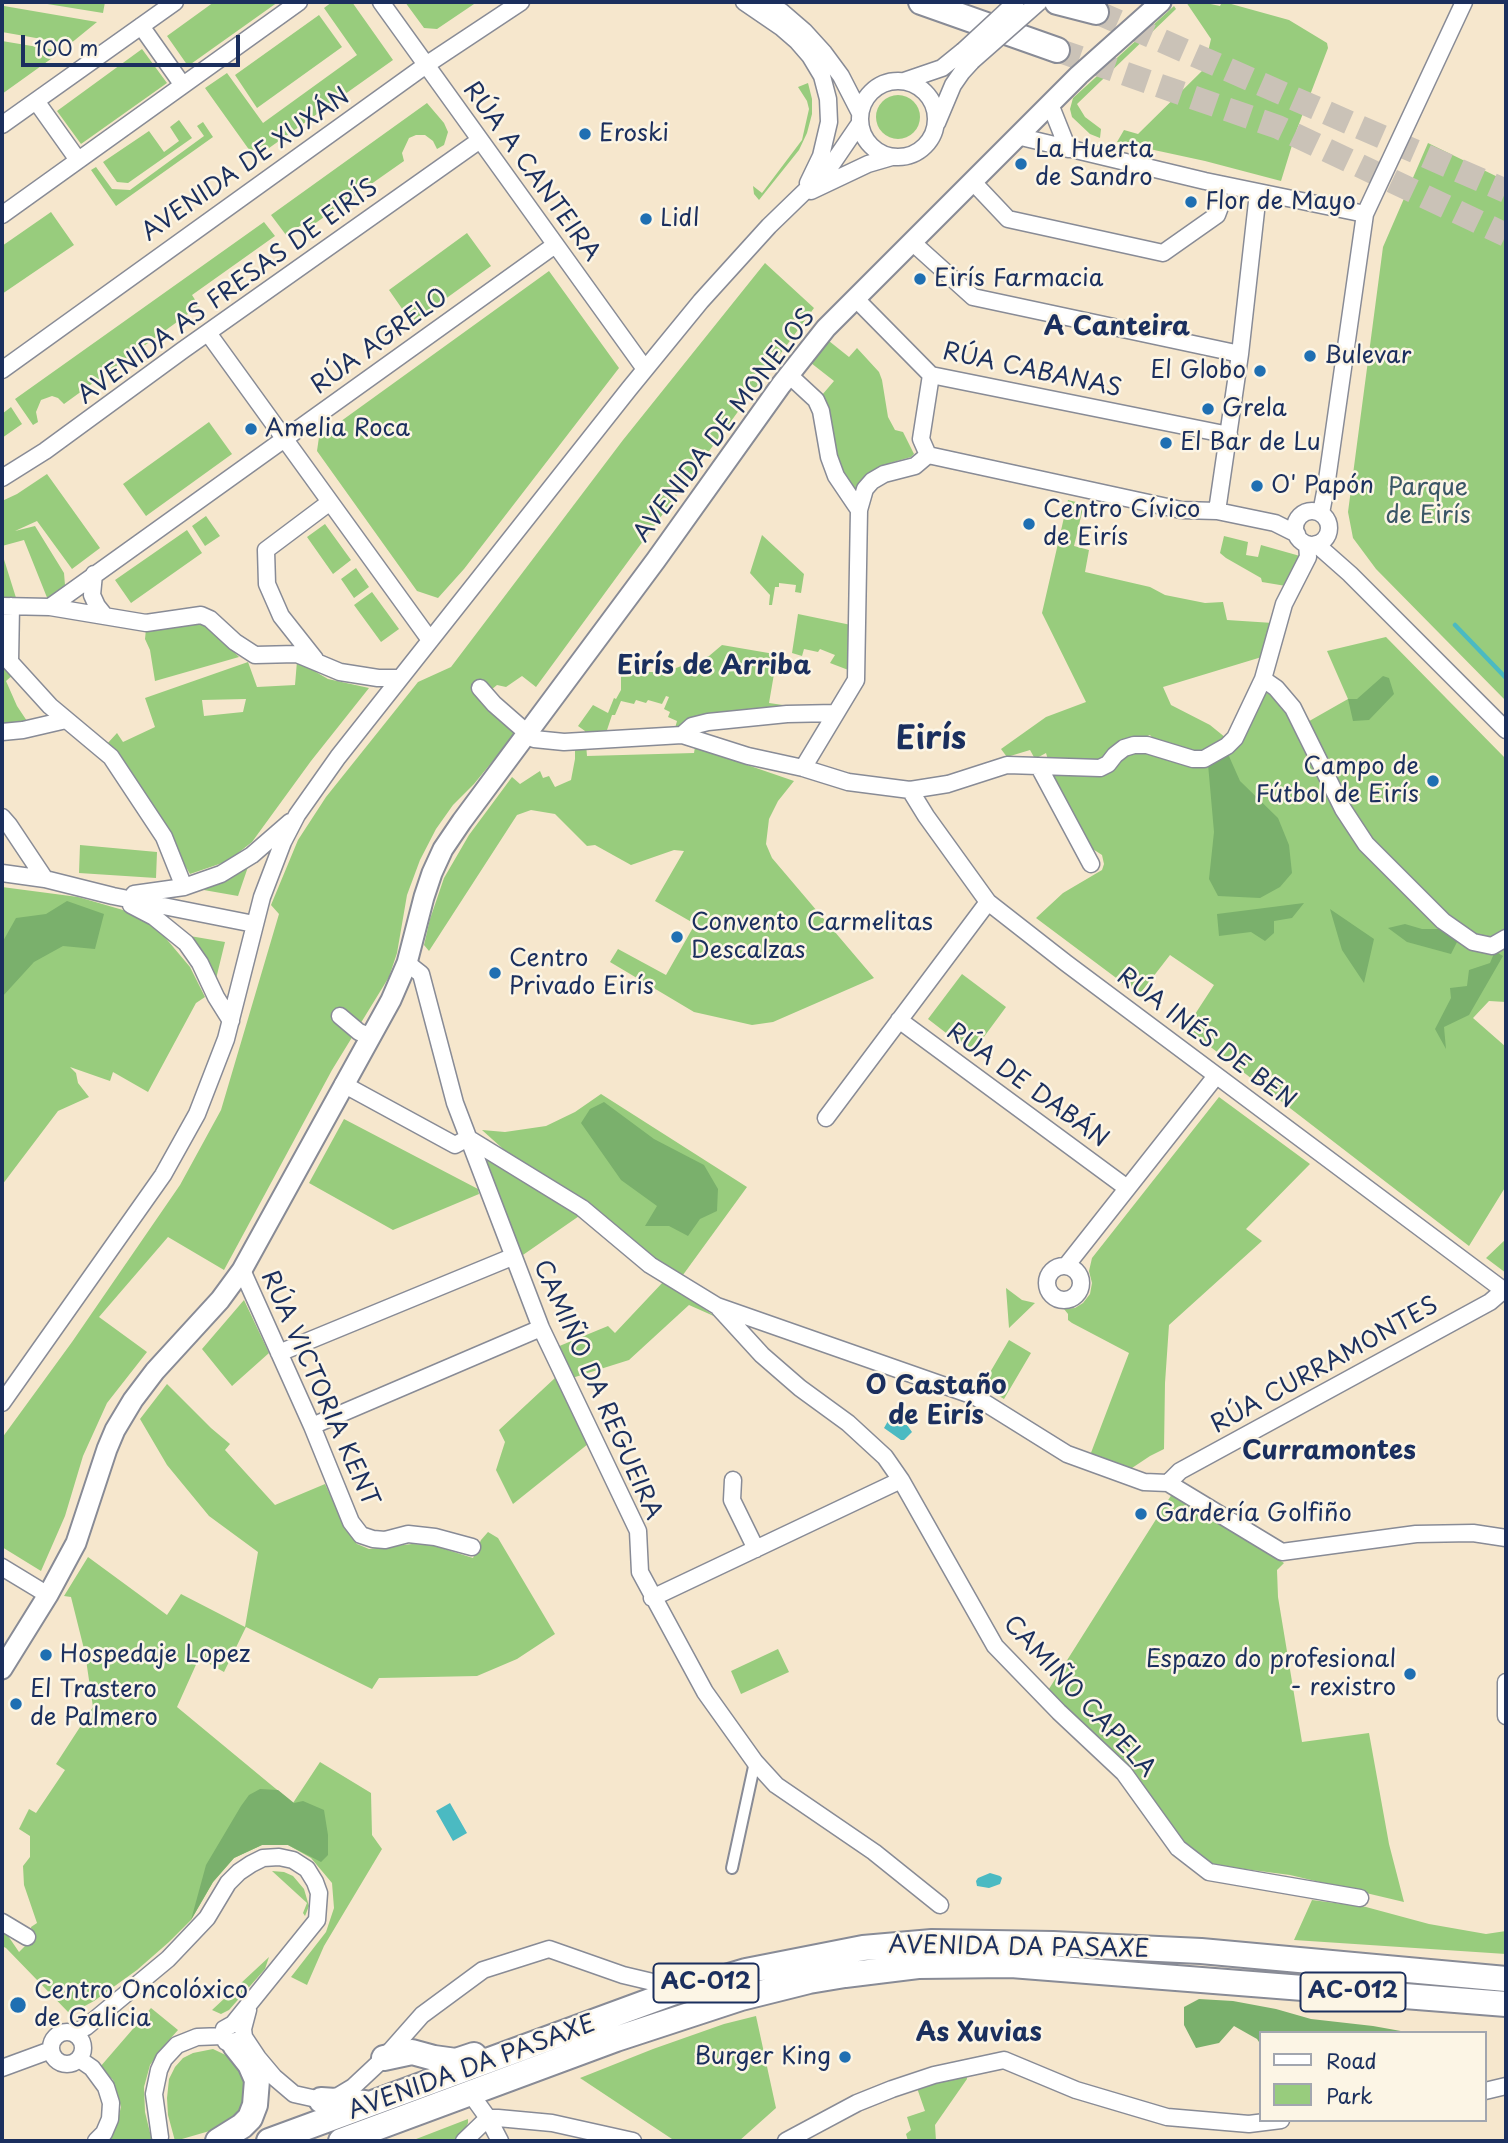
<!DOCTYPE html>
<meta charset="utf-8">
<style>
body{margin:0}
#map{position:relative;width:1508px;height:2143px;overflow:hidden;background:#f6e7cd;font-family:"Playpen Sans",sans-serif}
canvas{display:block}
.frame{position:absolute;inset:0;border:4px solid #1b2f5e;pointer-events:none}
.legend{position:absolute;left:1259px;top:2031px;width:228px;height:91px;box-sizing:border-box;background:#fcf5e5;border:2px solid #a2a6af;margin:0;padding:9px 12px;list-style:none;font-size:21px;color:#1b2f5e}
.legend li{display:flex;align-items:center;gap:14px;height:35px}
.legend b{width:35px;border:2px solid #a2a6af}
.scale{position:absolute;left:21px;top:35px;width:219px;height:32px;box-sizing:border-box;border:4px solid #1b2f5e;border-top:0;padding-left:9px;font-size:21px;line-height:24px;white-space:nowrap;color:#1b2f5e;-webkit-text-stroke:5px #fcf5e5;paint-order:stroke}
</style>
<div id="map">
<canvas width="1508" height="2143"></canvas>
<div class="frame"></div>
<ul class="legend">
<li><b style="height:9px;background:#fff"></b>Road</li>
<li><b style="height:19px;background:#98cc7d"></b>Park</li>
</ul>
<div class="scale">100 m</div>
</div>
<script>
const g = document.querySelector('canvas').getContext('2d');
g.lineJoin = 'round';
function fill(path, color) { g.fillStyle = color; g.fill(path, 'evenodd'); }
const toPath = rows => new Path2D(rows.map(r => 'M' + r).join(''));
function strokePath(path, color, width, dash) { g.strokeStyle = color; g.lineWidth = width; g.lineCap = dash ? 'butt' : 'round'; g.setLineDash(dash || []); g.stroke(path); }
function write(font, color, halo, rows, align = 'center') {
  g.font = font + ' "Playpen Sans",sans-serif'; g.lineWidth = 5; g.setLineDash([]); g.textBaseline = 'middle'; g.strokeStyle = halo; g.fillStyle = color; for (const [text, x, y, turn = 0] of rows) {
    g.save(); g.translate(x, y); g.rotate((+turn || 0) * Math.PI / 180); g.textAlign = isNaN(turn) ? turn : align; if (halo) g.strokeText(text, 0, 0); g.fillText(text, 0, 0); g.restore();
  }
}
const green = toPath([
 [35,2,105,2,103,13],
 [214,2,278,2,188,66,167,36],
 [332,2,352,2,393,60,255,158,205,88,227,73,263,123,357,55,324,8],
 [405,2,477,2,437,29,424,28],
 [1186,2,1201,2,1220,6,1222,2,1224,2,1289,20,1327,43,1328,48,1297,129,1281,181,1205,161,1117,142,1124,130,1138,134,1204,69,1211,39],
 [4,6,97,22,70,44,2,32],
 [1174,6,1176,9,1077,104,1085,117,1101,129,1100,138,1090,134,1072,117,1070,109,1073,98],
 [319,15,342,47,257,108,235,75],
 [2,41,62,51,2,94],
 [142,49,167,83,81,144,57,111],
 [808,83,812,99,812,114,807,133,799,150,759,200,754,194,753,186,762,193,802,140,809,109,807,101,798,87],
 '876 117a22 22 0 1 1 44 0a22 22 0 1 1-44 0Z',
 [427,103,444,123,448,132,444,145,437,149,433,141,425,135,416,135,409,138,402,153,404,161,307,229,303,224,286,235,271,215],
 [179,120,192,138,128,183,117,182,103,162,149,131,164,152,179,141,170,127],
 [203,122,213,137,116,206,91,170,96,167,112,189,130,190,204,136,197,126],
 [1428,143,1506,181,1506,701,1376,569,1353,538,1348,512,1383,247],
 [51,212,74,245,2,294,2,246],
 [264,222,275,236,192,295,199,306,64,404,58,398,52,396,41,400,36,412,38,422,33,425,15,399],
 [467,233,491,266,412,323,389,290],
 [765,263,814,308,536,687,522,676,506,687,497,685,491,690,518,730,474,784,453,805,436,829,420,860,407,895,397,953,389,977,332,1070,224,1270,168,1237,99,1317,147,1352,107,1403,83,1456,65,1516,41,1571,2,1547,2,1438,72,1342,180,1185,221,1110,279,914,271,905,298,840,326,797,418,682,451,667,623,440],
 [549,271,619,368,464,569,438,598,417,591,317,451,319,437],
 [829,341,849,357,857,348,879,372,882,380,888,417,895,430,903,432,914,454,911,457,890,463,878,469,854,491,851,490,836,460,822,395,834,381,811,363],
 [11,407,22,424,2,438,2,414],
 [209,422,232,454,146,516,123,484],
 [47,474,100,548,72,569,37,521,15,531,35,526,64,573,65,585,48,600,24,540,2,546,2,501,17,494],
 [1068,500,1084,504,1074,546,1089,550,1085,572,1150,587,1165,595,1205,603,1223,602,1227,620,1273,623,1265,656,1163,687,1171,705,1210,725,1226,738,1202,753,1196,754,1155,741,1150,735,1107,752,1106,757,1097,762,1049,763,1046,753,1035,759,1030,750,1007,757,1001,749,1046,717,1086,702,1042,613],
 [206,516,220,536,205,546,192,526],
 [325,524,351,560,333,574,307,537],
 [187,530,202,553,131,603,115,580],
 [762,535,804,574,801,593,795,592,796,585,779,583,779,587,775,587,772,605,769,605,770,595,750,573],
 [1224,536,1248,542,1246,555,1258,557,1261,545,1300,556,1286,586,1262,582,1261,578,1226,558,1220,553],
 [2,553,17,601,2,601],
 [356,568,369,587,354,598,341,579],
 [372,592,399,629,381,642,354,605],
 [798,614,851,625,851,671,830,663,835,655,820,649,818,652,804,649,802,656,792,653],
 [204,622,239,657,155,681,150,650,145,639,146,629],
 [1386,637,1506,759,1506,1002,1489,1001,1473,1018,1506,1047,1506,1186,1469,1246,1186,1028,1214,985,1170,955,1139,995,1036,918,1063,893,1102,870,1104,864,1102,855,1085,844,1051,773,1139,750,1208,764,1228,754,1240,745,1265,693,1275,694,1297,728,1348,699,1327,651],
 [722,645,786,656,786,660,772,658,770,669,788,673,788,675,774,674,769,703,783,705,783,710,674,732,677,721,668,717,670,712,664,709,669,697,666,696,662,704,648,700,646,703,636,700,634,704,621,701,615,715,612,715,606,733,585,734,585,731,578,726,593,705,608,713,614,698,616,699,621,690,621,675,641,672,665,672,709,656],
 [2,657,14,674,6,681,17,706,27,721,2,724],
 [297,661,328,679,369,688,311,761,252,842,228,861,190,874,159,821,106,745,117,733,123,742,155,727,145,698,248,662,257,687,295,685],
 [246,699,243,712,204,716,202,700],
 [586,744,587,756,694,753,695,747,794,781,778,801,769,819,766,844,772,858,874,978,773,1022,752,1025,694,1012,610,962,618,949,666,975,695,924,655,901,684,851,674,850,631,865,595,845,587,846,555,814,531,810,517,815,429,951,424,945,430,919,444,878,469,835,512,777,520,784,540,771,543,778,549,776,555,787,571,780,575,759,575,746],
 [80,845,157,852,156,878,79,873],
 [249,864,238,896,198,889],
 [2,887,78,897,123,910,158,929,190,967,205,997,196,1003,148,1092,113,1072,110,1081,70,1067,76,1073,78,1083,89,1097,58,1111,2,1185],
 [184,935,225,942,215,983],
 [962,974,1006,1007,972,1053,928,1019],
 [601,1094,747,1187,680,1279,512,1157,482,1130,505,1132,546,1126,575,1112],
 [1219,1097,1310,1164,1246,1229,1262,1241,1169,1325,1165,1383,1164,1449,1150,1456,1126,1472,1089,1458,1129,1353,1072,1323,1068,1320,1068,1314,1064,1309,1075,1308,1083,1303,1090,1294,1092,1283,1089,1271,1092,1258],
 [344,1119,478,1189,479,1194,393,1230,309,1183],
 [482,1154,582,1214,520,1257],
 [1506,1239,1506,1273,1486,1258],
 [664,1281,716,1317,689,1305,629,1360,572,1378,557,1347,608,1326,615,1333],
 [1006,1288,1022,1300,1035,1303,1009,1328],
 [244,1300,269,1353,232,1386,202,1349],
 [1009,1340,1031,1353,1004,1399,982,1386],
 [555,1378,588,1444,513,1504,496,1470,505,1442,499,1430],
 [167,1384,211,1428,230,1444,225,1450,275,1505,325,1484,348,1532,357,1544,369,1549,412,1544,432,1545,473,1558,481,1540,488,1532,498,1538,555,1634,517,1659,477,1676,379,1678,372,1689,246,1627,224,1672,199,1658,177,1707,293,1803,320,1762,371,1793,372,1835,382,1849,324,1946,307,1985,291,1977,326,1932,334,1908,332,1883,311,1858,288,1845,262,1845,234,1858,213,1882,191,1920,169,1942,137,1970,94,2001,70,2014,6,1948,2,1946,2,1927,19,1952,33,1938,31,1927,37,1923,24,1885,23,1866,30,1857,30,1836,19,1829,29,1809,36,1813,65,1770,56,1764,93,1707,85,1653,71,1597,64,1596,88,1557,167,1615,181,1594,245,1627,258,1552,209,1516,167,1465,140,1419],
 [1172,1494,1234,1530,1284,1563,1277,1570,1278,1597,1302,1742,1369,1733,1389,1844,1404,1902,1290,1875,1206,1864,1176,1835,1047,1692],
 [778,1649,789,1672,741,1694,731,1671],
 [272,1871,284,1872,293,1876,304,1889,309,1906,305,1916,303,1913,307,1903],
 [1312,1900,1366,1907,1429,1924,1486,1934,1506,1931,1506,1954,1294,1940],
 [269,1957,265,1969,229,2010,221,2014,212,2010],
 [151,2008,178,2030,162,2048,150,2065,144,2087,145,2112,152,2141,107,2141,116,2127,121,2107,113,2080,100,2067],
 [756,2016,776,2108,739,2141,675,2141,580,2078,653,2049,724,2024],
 [213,2049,236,2060,246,2082,246,2097,240,2111,229,2121,213,2130,175,2141,168,2115,167,2098,169,2079,175,2067,183,2058,193,2053],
 [966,2072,967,2079,935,2125,936,2141,908,2141,906,2134,911,2130,907,2117,925,2111,917,2088],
 [468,2119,468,2123,462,2136,455,2141,411,2141]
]);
const forest = toPath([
 [1383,676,1389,678,1394,694,1369,720,1353,721,1348,699,1357,699],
 [1228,754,1240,781,1278,818,1289,845,1292,873,1280,887,1260,898,1218,896,1209,879,1214,832,1208,764],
 [67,901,104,914,95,949,63,946,34,962,2,997,2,943,16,918,46,914],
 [1304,903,1292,918,1274,921,1274,933,1265,941,1251,932,1219,936,1217,914],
 [1330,909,1374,939,1364,983,1342,950],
 [1405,924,1422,929,1444,929,1457,942,1451,954,1407,942,1388,928],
 [1495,951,1503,956,1469,1015,1444,1027,1446,1049,1435,1029,1451,998,1450,988,1467,986,1469,970,1490,963],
 [604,1102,654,1139,704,1165,718,1189,717,1211,700,1219,688,1236,669,1226,645,1226,657,1206,621,1180,581,1123,590,1109],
 [260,1789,278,1790,294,1803,303,1801,324,1810,328,1835,328,1855,321,1862,288,1845,262,1845,234,1858,213,1882,191,1920,206,1865,241,1806,249,1795],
 [1199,1999,1233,2001,1276,2009,1311,2019,1373,2026,1412,2033,1261,2033,1261,2045,1257,2039,1234,2026,1219,2043,1196,2048,1184,2025,1184,2007]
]);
const water = toPath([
 [896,1418,903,1425,907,1425,912,1432,904,1440,901,1440,884,1428,888,1421],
 [450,1803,467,1833,453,1841,436,1811],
 [990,1873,1000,1876,1002,1878,1000,1884,989,1888,977,1886,976,1881,978,1878]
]);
const stream = toPath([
 [1455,625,1506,678]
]);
const primaryTunnel = toPath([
 [1096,12,1506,191],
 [1057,50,1278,127,1506,235]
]);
const pedestrian = toPath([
 [732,1868,755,1762]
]);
const minor = toPath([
 [381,2,645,369],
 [744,2,782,28,797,41,810,56,822,76,828,99,829,122,821,156,808,183],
 [765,2,782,12,804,31,824,53,841,76,860,113],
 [141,26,182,84],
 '860 119a38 38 0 1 1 76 0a38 38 0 1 1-76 0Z',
 [904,81,942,68,963,51],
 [36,101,78,160],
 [1050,104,1068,149],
 [937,123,953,85,962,72,972,61],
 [2,125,175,2],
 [1017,136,1205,181,1365,214],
 [973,182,1008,219,1163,253,1217,215,1220,207,1220,199,1213,183],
 [811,191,868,164,892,157],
 [2,215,299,2],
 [912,242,973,297,1240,354],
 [855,298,931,375,1229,435],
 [208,333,430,640],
 [2,370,426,65,521,2],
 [789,375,816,400,821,411,829,457,836,476,859,510],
 [928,455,1181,510,1217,511,1275,523,1297,534],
 [928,455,921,439,931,375],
 [2,478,45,451,183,350,480,140],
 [1217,511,1240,354,1258,193],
 '1295 528a17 17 0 1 1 34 0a17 17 0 1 1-34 0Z',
 [1321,513,1326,487,1365,214,1464,2],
 [1316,544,1350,574,1506,730],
 [94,574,92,595,97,606,105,616],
 [2,606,50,607,146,623,201,615,210,619,235,642,255,655,297,654,340,672,378,678,400,678],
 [11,606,10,662,50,706,111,757,164,837,184,887],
 [50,607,555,245],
 [315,659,281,616,267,584,266,550,330,502],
 [1263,679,1276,688,1293,708,1343,809,1366,844,1443,921,1473,942,1492,946,1506,938],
 [480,688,494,704,534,739,564,742,682,735,748,756,803,768,848,782,910,790,948,784,1007,765,1100,768,1108,764,1115,755,1124,748,1134,745,1147,745,1193,759,1204,759,1227,746,1235,738,1263,679,1284,604,1308,557,1307,544],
 [2,732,23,730,66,720],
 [682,735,692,726,708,722,787,714,836,713],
 [1039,767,1091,864],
 [803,768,856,680,859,510,865,489,872,481,884,474,915,466,928,455],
 [910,790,926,816,988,902,1066,963,1506,1292],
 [2,817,9,825,45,879],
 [2,873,45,879,113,896,254,924],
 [134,894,184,887,221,874,252,855,290,822],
 [131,905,154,917,186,943,200,963,216,997,231,1021],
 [407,963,421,974,455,1103,541,1328,638,1531,640,1572,705,1692,755,1762,776,1785,874,1852,940,1905],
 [340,1016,359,1032,370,1036],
 [899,1020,1127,1188],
 [343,1084,455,1145,468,1138],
 [826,1118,988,902],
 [468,1138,582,1208,650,1265,717,1306,974,1396,1067,1454,1144,1482,1168,1483,1282,1552,1416,1534,1473,1533,1506,1538],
 '1047 1283a17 17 0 1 1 34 0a17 17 0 1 1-34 0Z',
 [1066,1266,1216,1076],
 [242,1270,312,1426,351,1522,361,1535,373,1539,385,1540,408,1534,435,1537,472,1547],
 [719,1308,762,1355,800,1388,848,1423,885,1457,901,1480,995,1646,1059,1712,1124,1773,1178,1848,1209,1872,1360,1898],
 [279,1353,512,1257],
 [2,1403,163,1175,197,1114,226,1039,262,897,283,842,297,815,338,757,629,389,701,301,769,226,830,167,860,123],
 [312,1426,541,1328],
 [733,1480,732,1500,756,1549],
 [1168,1483,1180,1471,1490,1302,1504,1290],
 [2,1567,48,1595],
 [652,1598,901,1480],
 [1506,1682,1506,1716],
 [2,1922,27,1937],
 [248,2010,243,2029,244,2037,258,2058,274,2077,294,2094,321,2100,338,2096,353,2087,384,2058,422,2015,483,1970,549,1949,623,1975,661,1984],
 '51 2048a16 16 0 1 1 32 0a16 16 0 1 1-32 0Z',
 [73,2033,86,2027,168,1959,207,1918,228,1883,239,1872,251,1864,263,1858,279,1857,293,1860,307,1869,315,1882,319,1893,317,1920,233,2024,224,2029,223,2036,226,2042,235,2045,241,2042],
 [79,2059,92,2068,106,2087,111,2103,110,2119,104,2133,96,2141],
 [2,2068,51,2050],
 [1485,2091,1506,2086],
 [470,2093,488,2118,500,2141],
 [160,2137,154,2094,159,2070,164,2059,177,2045,197,2037,223,2036],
 [464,2141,488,2118,498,2118,552,2123,633,2141],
 [786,2141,857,2103,892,2089,934,2075,1004,2060,1076,2090,1167,2117,1249,2124,1281,2120]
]);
const tertiary = toPath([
 [2,1669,48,1595,76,1543,107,1449,115,1430,133,1400,155,1371,220,1300,242,1270,391,1000,407,963,424,897,432,873,443,849,462,821,656,560,781,385,826,328,1079,75,1161,2]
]);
const primary = toPath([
 [921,2,1057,50],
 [1057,2,1096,12],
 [384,2058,412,2052,434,2058,456,2061,474,2055],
 [321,2100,365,2103],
 [218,2141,242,2126,250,2118,255,2105,257,2080,250,2064,235,2045],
 [269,2141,672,1993,746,1971,863,1948,932,1942,1053,1944,1201,1951,1506,1979],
 [341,2141,616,2039,741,1998,809,1981,845,1975,918,1966,1011,1965,1506,2004]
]);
const minorBridge = toPath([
 [963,51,1016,2],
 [972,61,1039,2]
]);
const markers = [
 [585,134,7,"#1f6fb2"],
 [1021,164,7,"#1f6fb2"],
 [1191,202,7,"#1f6fb2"],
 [646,219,7,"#1f6fb2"],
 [920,279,7,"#1f6fb2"],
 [1310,356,7,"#1f6fb2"],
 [1260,371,7,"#1f6fb2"],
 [1208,409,7,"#1f6fb2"],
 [251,429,7,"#1f6fb2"],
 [1166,443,7,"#1f6fb2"],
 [1257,486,7,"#1f6fb2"],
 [1029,524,7,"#1f6fb2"],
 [1433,781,7,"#1f6fb2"],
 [677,937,7,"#1f6fb2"],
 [495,973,7,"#1f6fb2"],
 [1141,1514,7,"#1f6fb2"],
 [46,1655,7,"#1f6fb2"],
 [1410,1674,7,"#1f6fb2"],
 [16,1704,7,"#1f6fb2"],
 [18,2005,9,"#1f6fb2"],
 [845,2057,7,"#1f6fb2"]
];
const shields = [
 [706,1983,105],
 [1353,1992,105]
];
const shieldNames = [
 ["AC-012",706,1983],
 ["AC-012",1353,1992]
];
const poiNames = [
 ["Eroski",599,134],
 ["La Huerta",1035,150],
 ["de Sandro",1035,178],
 ["Flor de Mayo",1205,202],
 ["Lidl",660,219],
 ["Eirís Farmacia",934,279],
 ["Bulevar",1324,356],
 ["El Globo",1246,371,"right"],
 ["Grela",1222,409],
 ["Amelia Roca",265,429],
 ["El Bar de Lu",1180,443],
 ["O' Papón",1271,486],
 ["Centro Cívico",1043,510],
 ["de Eirís",1043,538],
 ["Campo de",1419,767,"right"],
 ["Fútbol de Eirís",1419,795,"right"],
 ["Convento Carmelitas",691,923],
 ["Descalzas",691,951],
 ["Centro",509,959],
 ["Privado Eirís",509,987],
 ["Gardería Golfiño",1155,1514],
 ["Hospedaje Lopez",60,1655],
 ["Espazo do profesional",1396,1660,"right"],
 ["- rexistro",1396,1688,"right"],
 ["El Trastero",30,1690],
 ["de Palmero",30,1718],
 ["Centro Oncolóxico",34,1991],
 ["de Galicia",34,2019],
 ["Burger King",831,2057,"right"]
];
const streetNames = [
 ["AVENIDA DE XUXÁN",246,165,-35],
 ["RÚA A CANTEIRA",531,172,54],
 ["AVENIDA AS FRESAS DE EIRÍS",228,292,-36],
 ["RÚA AGRELO",380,342,-36],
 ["RÚA CABANAS",1032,371,12],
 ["AVENIDA DE MONELOS",725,426,-53],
 ["RÚA INÉS DE BEN",1206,1039,37],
 ["RÚA DE DABÁN",1027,1086,36],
 ["RÚA CURRAMONTES",1325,1366,-29],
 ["RÚA VICTORIA KENT",319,1389,66],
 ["CAMIÑO DA REGUEIRA",597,1390,66],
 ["CAMIÑO CAPELA",1079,1697,47],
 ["AVENIDA DA PASAXE",1019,1948,1],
 ["AVENIDA DA PASAXE",472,2068,-20]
];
const parkNames = [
 ["Parque",1428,488],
 ["de Eirís",1428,516]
];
const neighbourhoodNames = [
 ["A Canteira",1117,328],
 ["Eirís de Arriba",714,667],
 ["O Castaño",936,1387],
 ["de Eirís",936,1417],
 ["Curramontes",1329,1452],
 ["As Xuvias",979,2034]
];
const districtNames = [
 ["Eirís",931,740]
];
fill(green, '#98cc7d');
fill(forest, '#7ab06c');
fill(water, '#4bbac2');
strokePath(stream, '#4bbac2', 4.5);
strokePath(primaryTunnel, '#cac2b7', 24, [24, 12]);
strokePath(pedestrian, '#888b96', 14);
strokePath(minor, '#888b96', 19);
strokePath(tertiary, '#888b96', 23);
strokePath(primary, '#888b96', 28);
strokePath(pedestrian, '#fff', 10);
strokePath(minor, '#fff', 16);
strokePath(tertiary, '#fff', 19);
strokePath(primary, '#fff', 24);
strokePath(minorBridge, '#888b96', 19, []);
strokePath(minorBridge, '#fff', 16);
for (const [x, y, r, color] of markers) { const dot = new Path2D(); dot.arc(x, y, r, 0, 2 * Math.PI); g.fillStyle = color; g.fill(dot); strokePath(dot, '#fcf5e5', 2.5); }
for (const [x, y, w] of shields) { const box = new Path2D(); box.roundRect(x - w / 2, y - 19.5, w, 39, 5); g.fillStyle = '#fcf5e5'; g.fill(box); strokePath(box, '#1b2f5e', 2); }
write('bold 23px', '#1b2f5e', null, shieldNames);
write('24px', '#1b2f5e', '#fcf5e5', poiNames, 'left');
write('24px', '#1b2f5e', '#fcf5e5', streetNames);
write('24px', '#3a5666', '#fcf5e5', parkNames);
write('bold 26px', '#1b2f5e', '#fcf5e5', neighbourhoodNames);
write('bold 32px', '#1b2f5e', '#fcf5e5', districtNames);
</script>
